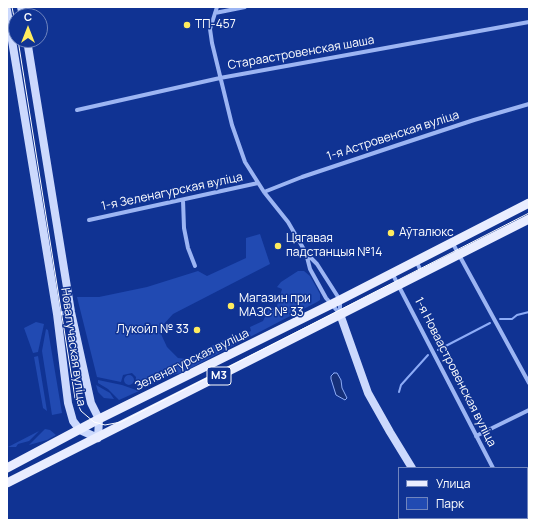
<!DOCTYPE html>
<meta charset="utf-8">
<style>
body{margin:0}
#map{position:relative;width:536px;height:527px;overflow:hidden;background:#103393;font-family:Manrope,sans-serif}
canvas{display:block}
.frame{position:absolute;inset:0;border:8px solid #fff;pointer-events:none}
.legend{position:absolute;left:398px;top:467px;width:130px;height:52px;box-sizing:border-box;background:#103393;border:1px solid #7085be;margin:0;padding:5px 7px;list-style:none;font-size:12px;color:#fff}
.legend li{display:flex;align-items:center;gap:8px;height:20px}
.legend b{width:20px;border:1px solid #7085be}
.north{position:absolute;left:8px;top:8px;width:40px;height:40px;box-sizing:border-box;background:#103393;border:1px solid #7085be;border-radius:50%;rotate:0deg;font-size:11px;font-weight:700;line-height:16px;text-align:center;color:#fff}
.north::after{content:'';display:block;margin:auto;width:14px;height:18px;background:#ffec5f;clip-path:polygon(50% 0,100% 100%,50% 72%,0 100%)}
</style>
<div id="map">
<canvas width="536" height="527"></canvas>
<div class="frame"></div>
<ul class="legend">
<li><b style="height:5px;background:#e9edff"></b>Улица</li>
<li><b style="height:11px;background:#214ab2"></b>Парк</li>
</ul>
<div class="north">С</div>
</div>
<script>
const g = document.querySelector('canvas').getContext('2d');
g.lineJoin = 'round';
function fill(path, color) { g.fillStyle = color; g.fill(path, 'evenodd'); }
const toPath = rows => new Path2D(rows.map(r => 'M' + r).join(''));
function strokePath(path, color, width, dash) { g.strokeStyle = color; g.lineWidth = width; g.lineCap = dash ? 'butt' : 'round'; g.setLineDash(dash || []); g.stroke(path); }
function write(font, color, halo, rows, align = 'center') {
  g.font = font + ' Manrope,sans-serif'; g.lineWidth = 3; g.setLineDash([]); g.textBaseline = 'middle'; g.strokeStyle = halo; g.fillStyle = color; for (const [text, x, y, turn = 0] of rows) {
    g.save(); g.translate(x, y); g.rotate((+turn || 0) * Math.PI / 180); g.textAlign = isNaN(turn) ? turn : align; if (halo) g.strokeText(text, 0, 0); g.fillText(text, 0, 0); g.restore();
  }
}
const green = toPath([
 [260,234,270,264,173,314,163,325,161,334,167,347,178,358,186,359,231,336,234,340,251,331,250,327,263,321,270,307,276,309,282,289,277,287,281,282,298,271,304,271,310,276,320,294,320,300,317,302,181,373,168,376,147,387,135,385,136,377,132,373,123,375,121,382,97,377,77,297,99,297,147,287,198,271,207,276,246,258,246,238],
 [36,322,44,324,38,352,33,353,24,328],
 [46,329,48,330,62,413,52,415,42,351],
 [38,356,47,411,43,408,34,357],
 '124 380a5 5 0 1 1 10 0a5 5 0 1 1-10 0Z',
 [98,380,122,385,139,391,119,400,108,389,98,383],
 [96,385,110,393,114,399,104,398,98,392],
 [45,429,50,430,56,435,47,440,29,445],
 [39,431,29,441,18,444,16,447,8,447]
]);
const water = toPath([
 [334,373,337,373,341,380,342,388,347,398,345,400,336,395,331,379,331,376,334,373]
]);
const stream = toPath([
 [500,319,512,319,517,315,529,312],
 [438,350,490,323],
 [399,392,401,385,428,355]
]);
const minor = toPath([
 [217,7,210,29,212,43,232,125,245,162,264,192,288,222,306,253,310,269,326,298,340,314],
 [215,13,245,7],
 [77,110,220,78,529,22],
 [264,192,302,177,395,146,474,120,529,104],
 [183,200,184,228,188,248,195,266],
 [89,220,258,183],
 [452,242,529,383],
 [306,253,317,264,340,300,340,313],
 [416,260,422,274],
 [392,273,493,468],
 [57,314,71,312],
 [476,436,529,410],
 [527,478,529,477],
 [519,518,520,520]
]);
const secondary = toPath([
 [21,7,23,16],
 [7,10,57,314,68,403,73,421,80,430,98,438,99,419,91,403,71,312,27,40],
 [340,314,368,393,390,432,412,468],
 [445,518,446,520]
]);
const primary = toPath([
 [7,468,99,419,340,300,529,203],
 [7,483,529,219]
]);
const tram = toPath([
 [12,7,16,27],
 [18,40,75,398,81,411,94,422,105,425,121,422,529,213]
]);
const markers = [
 [187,25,4,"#ffec5f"],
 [391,233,4,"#ffec5f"],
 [278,246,4,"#ffec5f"],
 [231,306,4,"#ffec5f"],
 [197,330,4,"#ffec5f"]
];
const shields = [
 [219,376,24]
];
const shieldNames = [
 ["М3",219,376]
];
const poiNames = [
 ["ТП-457",195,25],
 ["Аўталюкс",399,233],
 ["Цягавая",286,239],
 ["падстанцыя №14",286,253],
 ["Магазин при",239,299],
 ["МАЗС № 33",239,313],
 ["Лукойл № 33",189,330,"right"]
];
const streetNames = [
 ["Стараастровенская шаша",301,53,-10],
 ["1-я Астровенская вуліца",393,136,-18],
 ["1-я Зеленагурская вуліца",172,192,-12],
 ["Новалучаская вуліца",73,347,82],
 ["Зеленагурская вуліца",192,360,-26],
 ["1-я Новаастровенская вуліца",455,372,63]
];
fill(green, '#214ab2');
fill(water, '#163079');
strokePath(water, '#8dacf7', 1);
strokePath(stream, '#8dacf7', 2);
strokePath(minor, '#9cb5f3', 4);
strokePath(secondary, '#ccd9fd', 8);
strokePath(primary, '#e9edff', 9);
strokePath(tram, '#fff', 1);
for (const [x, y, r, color] of markers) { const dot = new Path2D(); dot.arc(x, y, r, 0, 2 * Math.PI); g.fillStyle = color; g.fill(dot); strokePath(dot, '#103393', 1.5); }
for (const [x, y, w] of shields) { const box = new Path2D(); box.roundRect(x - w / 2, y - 9, w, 18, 3); g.fillStyle = '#103393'; g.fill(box); strokePath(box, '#fff', 1); }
write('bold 11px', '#fff', null, shieldNames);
write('12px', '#fff', '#103393', poiNames, 'left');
write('12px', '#fff', '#103393', streetNames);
</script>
